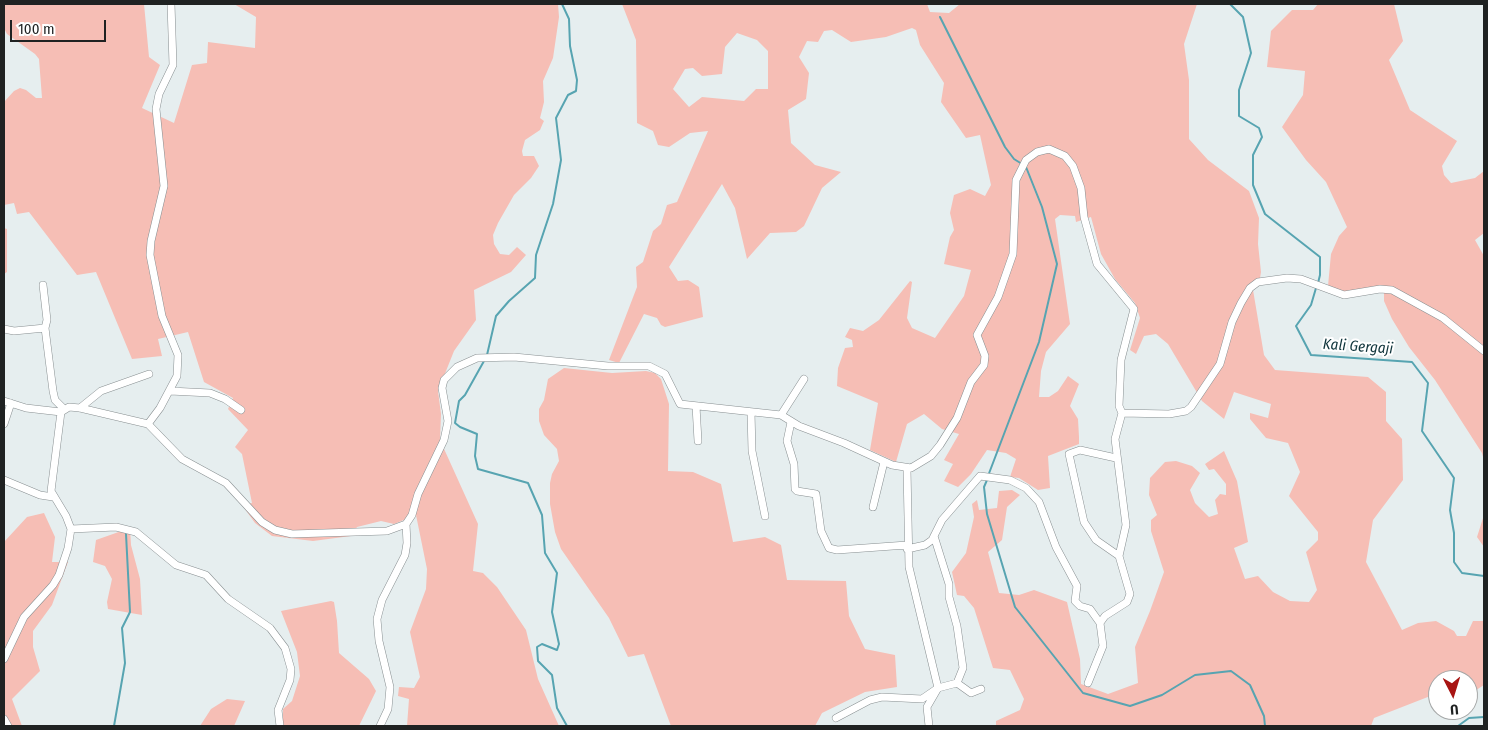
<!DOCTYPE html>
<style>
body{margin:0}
#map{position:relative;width:1488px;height:730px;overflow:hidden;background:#e6eeef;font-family:"Fira Sans Condensed",sans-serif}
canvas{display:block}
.frame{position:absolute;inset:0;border:5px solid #1f2222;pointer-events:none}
.north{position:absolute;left:1428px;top:670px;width:50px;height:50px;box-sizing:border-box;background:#fff;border:1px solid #a5a7a7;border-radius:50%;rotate:175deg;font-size:14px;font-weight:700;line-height:20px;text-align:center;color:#1f2222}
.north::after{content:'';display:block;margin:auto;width:18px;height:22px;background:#a81513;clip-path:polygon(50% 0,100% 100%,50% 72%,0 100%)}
.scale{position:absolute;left:10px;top:20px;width:96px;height:22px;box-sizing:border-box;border:2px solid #1f2222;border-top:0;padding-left:6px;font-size:15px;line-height:18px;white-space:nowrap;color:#1f2222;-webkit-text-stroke:4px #fff;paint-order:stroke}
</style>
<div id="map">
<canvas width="1488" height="730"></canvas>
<div class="frame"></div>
<div class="north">U</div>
<div class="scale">100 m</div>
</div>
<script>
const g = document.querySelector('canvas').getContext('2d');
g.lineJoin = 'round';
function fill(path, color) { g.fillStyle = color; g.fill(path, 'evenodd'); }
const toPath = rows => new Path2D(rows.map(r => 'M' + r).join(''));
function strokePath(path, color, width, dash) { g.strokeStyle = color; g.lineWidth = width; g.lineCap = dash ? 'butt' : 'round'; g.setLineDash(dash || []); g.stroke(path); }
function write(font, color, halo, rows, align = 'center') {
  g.font = font + ' "Fira Sans Condensed",sans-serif'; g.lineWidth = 4; g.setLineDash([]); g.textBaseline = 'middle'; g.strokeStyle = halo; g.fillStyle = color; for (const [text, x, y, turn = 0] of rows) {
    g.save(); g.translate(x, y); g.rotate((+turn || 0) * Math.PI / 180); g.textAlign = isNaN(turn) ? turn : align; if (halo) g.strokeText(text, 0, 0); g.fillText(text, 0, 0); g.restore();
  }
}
const green = toPath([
 [4,4,144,4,149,57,160,65,142,108,174,123,192,65,207,63,208,42,255,48,256,17,234,4,558,4,559,17,553,58,543,81,544,102,540,118,544,121,543,123,540,130,525,140,522,151,523,156,534,156,539,166,531,178,514,195,498,223,493,235,494,244,500,254,509,255,517,247,526,255,511,272,474,290,476,320,454,351,438,391,441,414,440,440,478,524,473,571,483,573,497,587,526,630,538,679,559,726,407,726,409,699,398,696,399,687,414,688,420,677,410,632,426,589,427,569,416,515,394,524,381,521,357,527,351,536,313,541,272,536,255,523,242,505,252,503,242,454,235,447,248,430,228,409,233,398,204,382,188,332,158,339,162,356,132,359,96,272,77,275,29,212,17,214,14,203,4,205,4,102,14,91,20,88,26,90,36,98,42,98,39,59,35,54,7,34,4,28],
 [622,4,927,4,930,12,949,13,960,4,1197,4,1184,44,1189,80,1189,139,1208,160,1249,191,1259,218,1258,244,1261,272,1260,278,1252,284,1264,355,1275,370,1368,377,1386,392,1386,421,1402,439,1403,480,1373,520,1366,562,1402,630,1418,623,1436,621,1454,631,1457,636,1466,636,1473,621,1484,621,1484,685,1473,692,1468,691,1468,680,1438,680,1438,693,1374,718,1371,726,996,726,996,721,1020,710,1024,699,1010,670,993,668,974,608,964,596,957,595,952,572,966,553,974,517,972,504,977,500,979,510,997,508,999,491,1012,490,1020,495,1007,507,1002,540,988,552,999,593,1019,595,1034,590,1067,602,1080,659,1081,684,1108,694,1138,683,1135,647,1150,611,1164,572,1151,531,1151,520,1157,515,1149,495,1150,478,1165,462,1176,461,1192,466,1200,473,1190,490,1195,503,1209,517,1218,514,1215,500,1220,494,1226,495,1226,484,1214,469,1209,470,1205,464,1224,451,1237,481,1248,542,1234,548,1245,579,1258,576,1273,592,1290,601,1309,602,1317,590,1306,552,1318,540,1318,532,1289,496,1300,472,1288,443,1266,438,1250,419,1250,413,1268,418,1271,404,1234,392,1224,419,1202,401,1168,344,1156,334,1144,336,1136,354,1130,350,1140,318,1135,303,1115,279,1101,254,1091,217,1076,222,1075,216,1060,215,1055,219,1070,324,1046,352,1041,371,1039,397,1049,397,1058,391,1068,376,1079,384,1070,406,1078,419,1079,437,1079,444,1048,456,1050,488,1038,490,1019,478,1010,477,1016,459,1006,453,987,450,971,474,958,487,944,481,953,464,944,460,959,434,942,429,924,414,907,424,896,462,870,450,878,403,837,386,838,368,845,348,853,347,852,340,845,337,850,328,863,331,879,320,910,281,912,282,907,318,912,328,935,338,964,296,971,270,944,264,950,237,954,230,950,213,954,195,970,189,985,196,991,185,980,135,966,138,941,102,944,83,920,45,916,30,912,28,886,37,851,42,832,30,824,31,818,42,807,41,799,57,809,73,806,99,788,110,791,143,815,165,841,172,822,188,804,226,796,232,770,233,747,259,735,208,722,184,669,267,678,281,688,280,699,287,703,317,665,327,661,325,657,318,644,314,619,363,609,360,637,287,636,267,643,262,653,231,661,224,667,205,677,202,708,131,690,133,669,147,658,145,653,131,637,123,636,40],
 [737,33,757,40,768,51,768,89,756,89,744,101,702,97,689,107,673,89,685,69,693,68,702,76,722,74,725,47],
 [1318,4,1394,4,1403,41,1389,60,1410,110,1457,141,1442,166,1444,175,1451,183,1475,178,1484,171,1484,233,1475,240,1484,256,1484,461,1482,453,1435,380,1409,347,1392,319,1384,301,1384,286,1346,292,1328,286,1331,254,1339,236,1347,227,1326,182,1306,160,1282,127,1303,95,1305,71,1267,67,1271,31,1292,10,1313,10],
 [4,228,7,229,7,272,4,274],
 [564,368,612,373,646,371,655,373,661,379,669,404,668,471,693,472,721,484,733,542,765,537,781,545,787,580,846,581,849,616,865,649,895,655,897,687,865,692,822,713,815,726,671,726,644,654,628,657,609,618,561,549,555,532,550,504,550,483,552,474,559,461,557,449,544,435,539,421,539,409,544,400,548,379],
 [44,513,55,537,52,562,68,562,52,605,33,631,33,647,40,671,12,699,22,726,4,726,4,542,27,517],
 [1484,515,1484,547,1477,537],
 [130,528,131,545,140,579,142,615,108,609,107,602,112,579,105,566,93,562,96,540],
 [331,601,334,602,337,621,339,653,369,679,376,691,359,726,283,726,283,709,292,701,300,676,297,652,281,611],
 [227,699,245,701,234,726,200,726,211,709]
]);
const stream = toPath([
 [1230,4,1243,17,1251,53,1239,90,1239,116,1259,128,1262,137,1253,155,1253,185,1265,214,1320,257,1320,275,1318,283],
 [940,17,1005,147,1014,159,1022,164],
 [1316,288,1311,305,1296,326,1311,355,1412,362,1428,383,1422,431,1454,478,1450,510,1454,533,1454,562,1462,573,1484,576],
 [487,355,496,316,509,301,535,278,536,255,553,204,561,160,556,118,568,95,576,91,577,80,570,46,569,19,562,4],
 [484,361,465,395,459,401,455,423,460,427,477,434,475,456,478,469,528,483,542,515,545,553,557,573,552,612,559,644,557,650,542,644,537,647,538,661,552,675,557,708,567,726],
 [988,476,1039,342,1057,264,1042,207,1026,167],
 [987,480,984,487,987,514,1015,607,1083,693,1130,706,1162,695,1195,675,1231,671,1250,685,1264,716,1265,726],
 [114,726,125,663,122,628,130,612,126,534],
 [1458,726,1469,718,1484,717]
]);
const minor = toPath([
 [43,285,47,320,45,328,53,391,55,400,64,409],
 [4,329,14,331,45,328],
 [170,391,210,393,225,399,241,410],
 [4,401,26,408,61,412],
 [696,406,698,441],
 [80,408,101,391,149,374],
 [751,412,752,451,765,516],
 [781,415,804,379],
 [791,422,787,441,794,464,795,489,797,491,816,494,821,531,829,548,837,550,907,545],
 [4,424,11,403],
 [148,424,182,459,226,483,262,522,275,530,292,534,387,531,406,524,412,515,418,494,444,440,448,421,442,388,444,380,457,367,477,358,514,357,608,366,649,366,665,374,680,404,781,415,799,426,844,443,892,465,911,468,931,456,940,445,957,418,971,382,984,365,985,356,977,335,998,297,1013,254,1016,180,1026,160,1037,152,1049,149,1065,156,1073,166,1081,188,1084,217,1097,264,1134,309,1121,360,1119,406,1122,413,1169,414,1186,411,1191,407,1220,364,1232,322,1241,303,1250,288,1258,282,1287,278,1301,279,1344,295,1380,289,1392,290,1443,318,1484,351],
 [907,469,909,567,938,688,927,707,929,726],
 [4,480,40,495,53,497],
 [873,507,884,462],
 [71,529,116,527,136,532,176,565,206,575,228,599,270,628,285,648,291,669,290,680,278,710,280,726],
 [934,536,949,584,949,597,957,626,963,668,957,683],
 [907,549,925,545,932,540,942,520,980,476,1010,480,1026,488,1039,502,1056,547,1077,586,1075,601,1080,606,1090,609,1100,623],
 [1119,556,1126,525,1115,439,1122,413],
 [4,659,24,617,53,585,59,575,68,548,71,529,66,516,51,491,61,412,69,407,80,408,148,424,160,408,177,376,178,355,162,316,150,255,151,241,164,186,156,109,159,94,173,65,171,4],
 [1088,683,1103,646,1100,623,1105,616,1127,602,1130,594,1119,556,1096,540,1084,522,1069,454,1080,450,1116,458],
 [836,718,870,700,882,697,922,699,938,688,957,683,971,693,981,689],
 [4,719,8,726],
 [380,726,388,709,390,687,379,641,377,619,382,600,405,555,407,543,406,524]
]);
const waterNames = [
 ["Kali Gergaji",1358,347,4]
];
fill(green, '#f6beb5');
strokePath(stream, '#57a4b1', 2);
strokePath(minor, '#888f91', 8);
strokePath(minor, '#fff', 7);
write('italic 15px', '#10353c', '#fff', waterNames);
</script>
